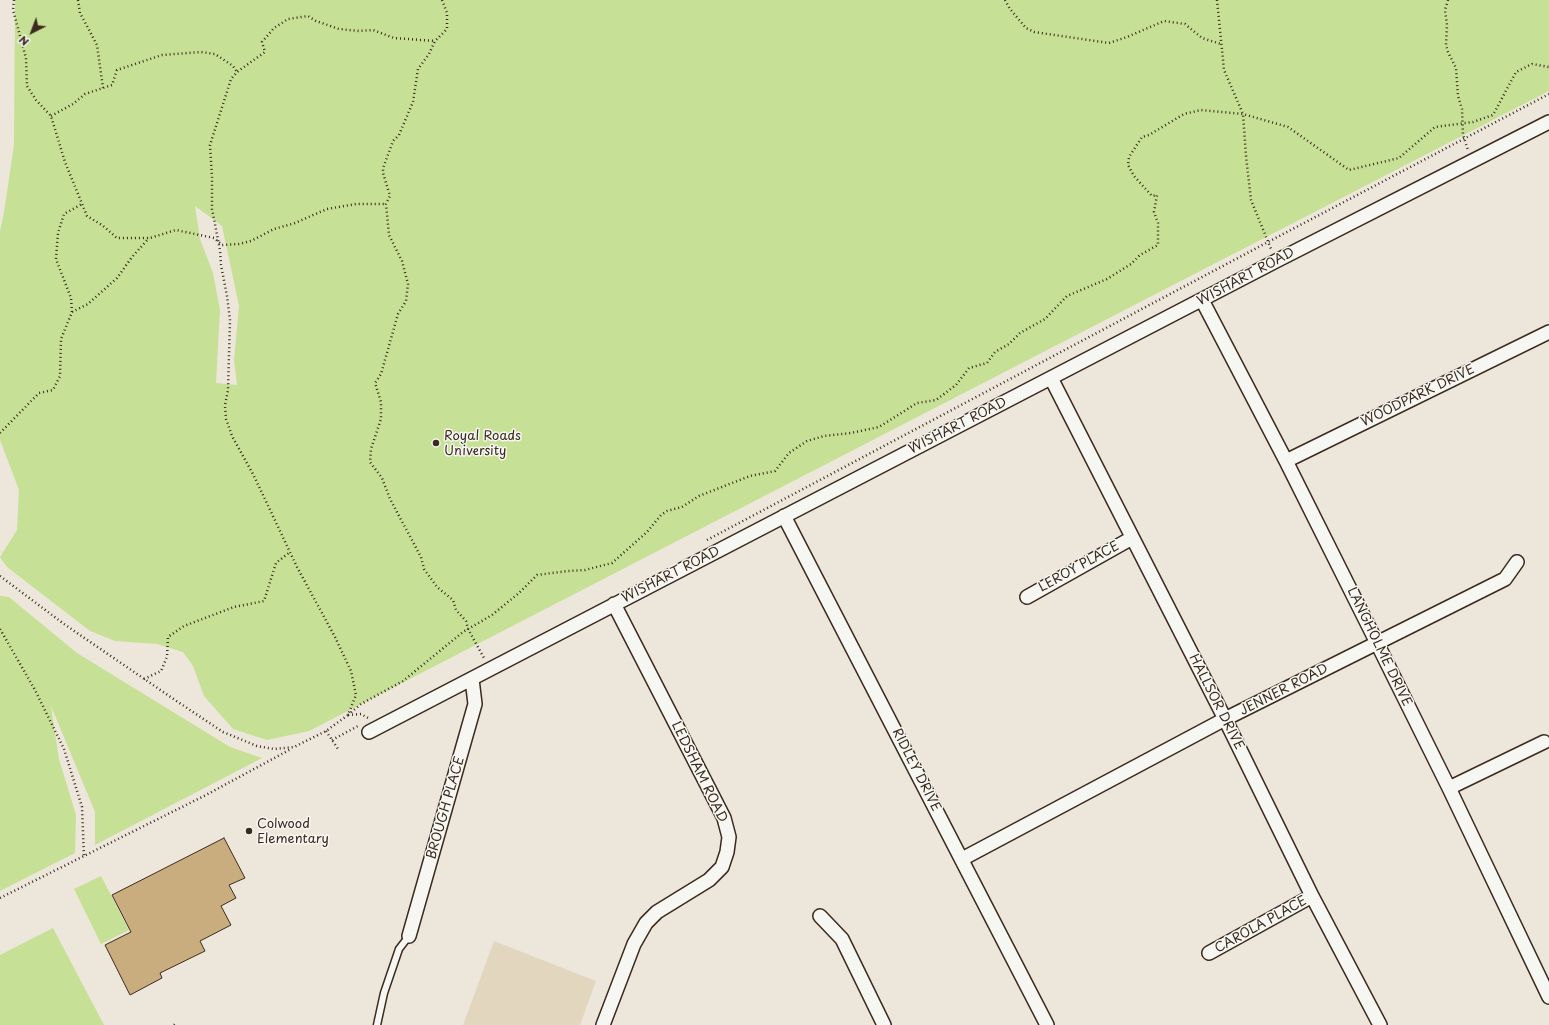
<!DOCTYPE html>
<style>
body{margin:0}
#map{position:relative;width:1549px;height:1025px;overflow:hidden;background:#ede7db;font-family:"Playpen Sans",sans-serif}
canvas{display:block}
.north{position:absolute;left:12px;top:12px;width:40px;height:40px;-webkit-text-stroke:3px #f6f6f2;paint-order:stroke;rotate:222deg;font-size:11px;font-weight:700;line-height:16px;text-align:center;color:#3b2a1e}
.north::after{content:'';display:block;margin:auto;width:14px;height:18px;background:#3b2a1e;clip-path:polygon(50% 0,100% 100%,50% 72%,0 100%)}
</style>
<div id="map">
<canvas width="1549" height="1025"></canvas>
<div class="north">N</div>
</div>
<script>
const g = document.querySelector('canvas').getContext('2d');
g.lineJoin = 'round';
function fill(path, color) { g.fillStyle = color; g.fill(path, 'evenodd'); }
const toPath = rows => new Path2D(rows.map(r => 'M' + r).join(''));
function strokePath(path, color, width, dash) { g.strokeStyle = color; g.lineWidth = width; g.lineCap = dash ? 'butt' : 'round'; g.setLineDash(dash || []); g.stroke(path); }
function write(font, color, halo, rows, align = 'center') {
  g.font = font + ' "Playpen Sans",sans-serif'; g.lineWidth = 3; g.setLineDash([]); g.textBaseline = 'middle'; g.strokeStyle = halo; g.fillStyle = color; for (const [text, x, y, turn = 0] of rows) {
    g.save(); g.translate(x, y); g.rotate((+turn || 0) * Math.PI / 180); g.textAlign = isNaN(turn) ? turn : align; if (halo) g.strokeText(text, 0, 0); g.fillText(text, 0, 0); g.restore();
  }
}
const built = toPath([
 [494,941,596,981,580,1025,463,1025]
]);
const green = toPath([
 [15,0,1549,0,1549,91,309,731,267,740,233,729,204,696,193,666,183,652,157,644,115,641,90,631,7,567,0,557,17,530,19,490,0,440,0,231,4,212,14,145],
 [195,206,222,226,239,306,234,360,237,385,216,383,220,310,213,273,200,239],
 [0,596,9,597,77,653,230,747,262,758,95,845,95,812,51,706,59,759,76,815,75,853,0,891],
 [101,876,129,930,101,944,74,889],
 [53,928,104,1025,0,1025,0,955]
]);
const building = toPath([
 [224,838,245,878,229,885,236,898,221,906,231,925,200,941,205,951,160,973,162,978,130,995,105,945,131,932,112,895,224,838]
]);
const path = toPath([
 [14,0,13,10,26,58,27,86,36,100,51,116,65,162,87,216,102,225,117,238,150,238,176,230,214,238,222,245,239,244,251,241,274,229,295,223,327,209,356,204,386,204],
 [78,0,80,13,97,45,103,88],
 [442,0,447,13,447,29,435,41,429,54,418,69,413,102,399,135,393,141,383,168,383,173,390,196,386,204,389,235,402,261,408,284,406,301,398,314,381,374,375,383,381,402,381,419,371,449,370,462,382,478,390,499,421,557,424,569,437,587,453,600,456,610,466,621,468,629,484,658],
 [1005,0,1010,9,1026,28,1034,32,1109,43,1127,37,1164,21,1185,24,1202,38,1221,44],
 [1217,0,1224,70,1243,114,1246,156,1251,200,1271,249],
 [1448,0,1445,10,1447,25,1446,45,1448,52,1456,68,1458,96,1462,109,1463,135,1468,150],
 [51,116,73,104,85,94,112,85,117,70,162,55,201,52,215,54,233,66,237,72],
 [72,312,71,298,56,259,58,233,64,214,82,204],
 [0,433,39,393,53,390,60,376,61,339,72,312,88,304,117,278,132,257,149,238],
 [707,540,1268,242,1549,94],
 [0,576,64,624,175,700,223,732,257,746,274,749,294,747,326,731,348,715,356,695,351,671,335,637,297,567,254,476,232,436,226,419,225,405,228,390,230,320,227,296,221,265,220,250,212,209,212,177,210,145,231,79,237,72,265,52,262,42,274,28,288,19,308,16,316,21,339,29,359,31,373,30,394,38,435,41],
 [0,629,35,690,64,749,82,807,84,857],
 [144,679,161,671,167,657,168,637,184,626,234,607,264,601,276,563,290,552],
 [348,715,361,704,403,681,463,632,492,615,519,593,537,575,568,571,585,570,612,563,647,532,661,515,667,511,682,507,699,496,750,476,775,471,789,453,807,441,824,436,851,433,879,427,917,403,936,400,956,385,969,368,987,363,995,352,1009,344,1020,333,1045,319,1067,296,1107,279,1131,264,1140,255,1158,245,1158,223,1154,212,1157,195,1152,196,1134,176,1128,165,1129,157,1142,137,1149,135,1184,114,1201,110,1243,114,1288,127,1349,170,1399,158,1435,127,1473,122,1493,115,1516,72,1532,64,1549,67],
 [348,715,361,714,368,718],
 [326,731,338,749],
 [332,740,358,726],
 [0,898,206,795,291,749],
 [174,1025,175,1024]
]);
const service = toPath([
 [377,1025,384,993,399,949,409,936]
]);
const minor = toPath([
 [1202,300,1286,461,1377,643,1449,788,1549,997],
 [1051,378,1225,719,1312,896,1380,1025],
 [1286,461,1549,332],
 [784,516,1047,1025],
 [1027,597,1132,538],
 [369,732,1276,261,1549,122],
 [1449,788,1544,742],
 [962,859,1225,719,1505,579,1517,562],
 [820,916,842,939,884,1025],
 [409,936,475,704,472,679],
 [1209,953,1312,896],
 [603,1025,634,944,646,923,657,912,709,880,722,867,727,852,729,837,724,818,614,604]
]);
const markers = [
 [436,443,4,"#3b2a1e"],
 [249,831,4,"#3b2a1e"]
];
const streetNames = [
 ["WISHART ROAD",1246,277,-28],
 ["WOODPARK DRIVE",1418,396,-26],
 ["WISHART ROAD",958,426,-27],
 ["LEROY PLACE",1079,567,-29],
 ["WISHART ROAD",671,575,-27],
 ["LANGHOLME DRIVE",1379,647,64],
 ["JENNER ROAD",1284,690,-27],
 ["HALLSOR DRIVE",1216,702,63],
 ["RIDLEY DRIVE",916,770,63],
 ["LEDSHAM ROAD",699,772,64],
 ["BROUGH PLACE",446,808,-74],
 ["CAROLA PLACE",1261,925,-29]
];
const poiNames = [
 ["Royal Roads",444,436],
 ["University",444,451],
 ["Colwood",257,824],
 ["Elementary",257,839]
];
fill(built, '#e2d6bf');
fill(green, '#c6e096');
fill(building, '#caad7f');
strokePath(building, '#3b2a1e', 1);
strokePath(service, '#3b2a1e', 9);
strokePath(minor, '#3b2a1e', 16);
strokePath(path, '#3b2a1e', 2.5, [1, 3]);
strokePath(service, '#f6f6f2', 6);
strokePath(minor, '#f6f6f2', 13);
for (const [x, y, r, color] of markers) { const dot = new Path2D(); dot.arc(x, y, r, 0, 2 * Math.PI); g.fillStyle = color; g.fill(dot); strokePath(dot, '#f6f6f2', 1.5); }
write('13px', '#3b2a1e', '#f6f6f2', streetNames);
write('13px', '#3b2a1e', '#f6f6f2', poiNames, 'left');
</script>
